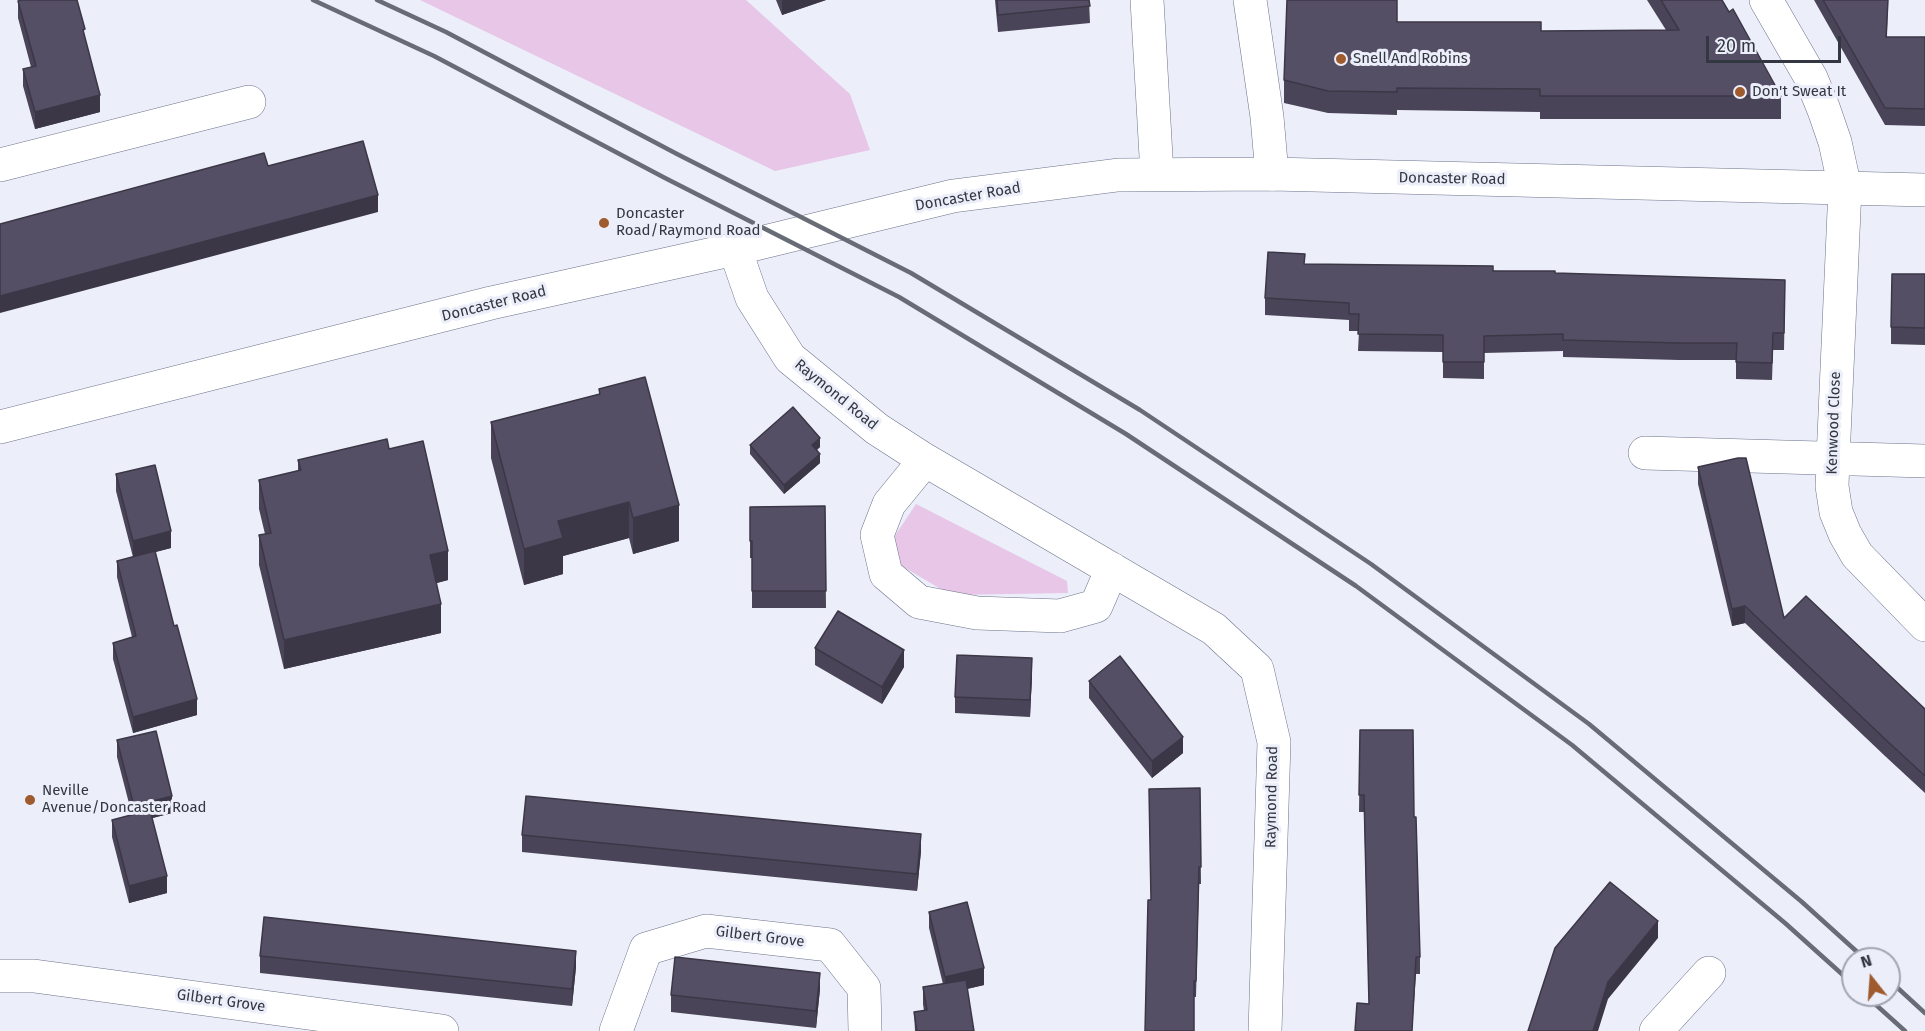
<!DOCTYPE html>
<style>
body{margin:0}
#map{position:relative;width:1925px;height:1031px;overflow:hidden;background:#eceffa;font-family:"Fira Sans",sans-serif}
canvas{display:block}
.north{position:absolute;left:1841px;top:947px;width:60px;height:60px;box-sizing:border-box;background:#eceffa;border:2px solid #a2a5b0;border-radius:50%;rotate:343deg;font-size:16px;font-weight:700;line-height:24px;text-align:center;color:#333741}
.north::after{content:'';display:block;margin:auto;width:21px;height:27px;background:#9f5a2e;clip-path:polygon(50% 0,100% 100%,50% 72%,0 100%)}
.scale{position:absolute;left:1706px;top:36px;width:135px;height:27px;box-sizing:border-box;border:3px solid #333741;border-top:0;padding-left:8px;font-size:18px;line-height:21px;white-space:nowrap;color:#333741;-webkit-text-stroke:4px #eceffa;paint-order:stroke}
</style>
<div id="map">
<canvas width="1925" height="1031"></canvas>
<div class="north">N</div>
<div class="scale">20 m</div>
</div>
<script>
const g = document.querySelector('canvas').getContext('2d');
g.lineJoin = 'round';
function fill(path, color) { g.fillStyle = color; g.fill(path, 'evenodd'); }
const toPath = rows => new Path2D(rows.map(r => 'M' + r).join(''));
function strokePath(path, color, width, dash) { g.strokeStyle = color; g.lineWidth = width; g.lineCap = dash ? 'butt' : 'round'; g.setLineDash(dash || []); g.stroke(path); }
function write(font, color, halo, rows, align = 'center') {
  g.font = font + ' "Fira Sans",sans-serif'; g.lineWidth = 6; g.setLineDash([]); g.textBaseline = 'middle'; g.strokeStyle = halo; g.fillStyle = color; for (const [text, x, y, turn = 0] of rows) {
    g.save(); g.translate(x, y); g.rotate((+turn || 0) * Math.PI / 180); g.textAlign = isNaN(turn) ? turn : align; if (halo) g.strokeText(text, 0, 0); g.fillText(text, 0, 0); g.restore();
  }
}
const green = toPath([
 [420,0,746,0,850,94,870,150,775,171],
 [916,504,1067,581,1068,593,951,595,917,575,899,564,892,540]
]);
const minor = toPath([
 [1147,0,1157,174],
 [1250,0,1267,117,1272,174],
 [1766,0,1811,78,1824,110,1835,142,1845,188,1833,459,1832,486,1836,512,1845,534,1857,555,1925,625],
 [0,165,249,102],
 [735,249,752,298,790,358,877,429,925,460,1214,629,1257,669,1274,742,1265,1031],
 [1645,453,1925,461],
 [925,460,889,504,877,535,886,574,919,602,977,613,1060,616,1096,606,1112,569],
 [0,976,34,976,442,1031],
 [616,1031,646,949,706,931,830,945,864,988,865,1031],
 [1656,1031,1709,973]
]);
const highway = toPath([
 [0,427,491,303,735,249,953,196,1118,175,1272,174,1925,190]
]);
const rail = toPath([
 [313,0,434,56,665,178,899,297,1126,434,1356,586,1572,745,1785,923,1853,984],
 [377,0,446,32,677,154,911,273,1140,410,1371,564,1589,724,1802,902,1865,959],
 [1889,980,1925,1013],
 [1865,995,1905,1031]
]);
const wall = toPath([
 [776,0,826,0,782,15],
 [995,0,1089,0,1090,23,998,32],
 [1647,0,1722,0,1781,96,1781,119,1540,119,1540,112,1397,110,1397,115,1328,113,1284,103,1284,80,1397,22,1541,31,1666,30],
 [1814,0,1888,0,1887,37,1925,37,1925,126,1885,125],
 [18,1,85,38,100,112,35,129,23,86,23,69,31,67,18,18],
 [1305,264,1555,273,1785,296,1784,350,1773,350,1772,380,1736,379,1736,360,1679,360,1563,357,1563,351,1484,353,1484,379,1443,378,1443,352,1358,351,1359,331,1349,331,1349,320,1265,315,1265,298],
 [1925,274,1925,345,1891,344,1891,327],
 [599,389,679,541,633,554,629,538,563,556,563,574,524,585,491,458,491,422,599,394],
 [750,445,820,447,817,450,820,463,784,494,750,454],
 [389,449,448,580,436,583,441,633,284,669,259,565,259,535,265,534,259,509,259,480,298,471,298,460],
 [1698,467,1784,618,1925,709,1925,793,1885,756,1745,623,1732,626,1698,484],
 [116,474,171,548,155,552,197,715,133,733,113,659,113,643,132,637,117,577,117,561,133,557,116,491],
 [825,506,826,608,752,608,752,558,750,558,750,507],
 [815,648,904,667,882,704,815,665],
 [1032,675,1030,717,955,713,955,697],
 [1089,681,1183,753,1152,778,1089,698],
 [1360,730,1414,817,1420,957,1420,974,1416,974,1369,1004,1364,812,1359,812],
 [117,740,172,813,152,818,167,893,129,903,112,837,112,820,132,815,117,757],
 [1200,788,1201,884,1199,884,1196,997,1194,997,1151,900],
 [522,835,921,851,917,891,522,852],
 [929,912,984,985,967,989,974,1031,915,1031,914,1012,924,1011,923,1004,923,987,943,984,929,928],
 [260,956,576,967,572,1006,260,973],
 [820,989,816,1028,671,1012,671,995]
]);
const shadedWall = toPath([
 [782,0,826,0,782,15],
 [100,95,100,112,35,129,35,112],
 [378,195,378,212,0,313,0,296],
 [820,438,820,447,812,453,812,445],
 [820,454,820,463,784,494,784,485],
 [629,502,629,538,563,556,563,574,524,585,524,549,558,521],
 [679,505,679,541,633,554,633,518],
 [171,531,171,548,133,558,133,541],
 [448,551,448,580,430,585,430,555],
 [441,604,441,633,284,669,284,640],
 [1745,606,1745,623,1732,626,1732,609],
 [904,650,904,667,882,704,882,687],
 [1032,658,1032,675,1030,717,1030,700],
 [197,699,197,715,133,733,133,717],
 [1183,737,1183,753,1152,778,1152,761],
 [172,796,172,813,134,823,134,806],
 [921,834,921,851,917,891,917,874],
 [167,876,167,893,129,903,129,886],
 [1658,921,1658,938,1608,999,1598,1031,1593,1031,1608,982],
 [576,951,576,967,572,1006,572,989],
 [1416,957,1416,974,1412,1031],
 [984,968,984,985,945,994,945,977],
 [820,973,820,989,816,1028,816,1011]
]);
const building = toPath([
 [21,0,77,0,85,29,83,30,100,95,35,112,23,69,36,66,18,1,21,0],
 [997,0,1089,0,1090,6,998,15,997,0],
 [1287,0,1397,0,1397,22,1541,22,1541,31,1679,30,1661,0,1722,0,1729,12,1733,9,1781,96,1540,96,1540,89,1397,88,1397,92,1328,91,1284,80,1287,0],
 [1823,0,1888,0,1886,37,1925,37,1925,109,1885,108,1823,0],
 [363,141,378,195,0,296,0,224,264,153,268,166,363,141],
 [1268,252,1305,254,1304,264,1493,266,1493,271,1555,271,1555,273,1785,280,1784,333,1773,333,1772,363,1736,362,1737,343,1679,343,1563,340,1563,334,1484,336,1484,362,1443,362,1443,335,1358,334,1359,314,1349,314,1349,303,1265,298,1268,252],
 [1892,274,1925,274,1925,328,1891,327,1892,274],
 [645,377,679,505,633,518,629,502,558,521,563,538,524,549,491,422,600,394,599,389,645,377],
 [793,407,820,438,812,445,820,454,784,485,750,445,793,407],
 [387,439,389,449,423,441,448,551,430,555,441,604,284,640,259,535,271,533,259,480,301,470,298,460,387,439],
 [1738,458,1746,458,1784,618,1806,596,1925,709,1925,776,1885,739,1745,606,1732,609,1698,467,1738,458],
 [155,465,171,531,133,541,116,474,155,465],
 [825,506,826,591,752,591,752,541,750,541,750,507,825,506],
 [155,551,174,626,177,625,197,699,133,717,113,643,136,636,117,561,155,551],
 [838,611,904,650,882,687,815,648,838,611],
 [957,655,1032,658,1030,700,955,697,957,655],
 [1120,656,1183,737,1152,761,1089,681,1120,656],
 [1360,730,1413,730,1414,817,1416,817,1420,957,1416,957,1412,1031,1355,1031,1357,1003,1369,1004,1364,795,1359,795,1360,730],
 [156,731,172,796,134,806,117,740,156,731],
 [1200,788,1201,867,1199,867,1196,981,1194,981,1194,1031,1145,1031,1148,900,1151,900,1149,789,1200,788],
 [526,796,921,834,917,874,522,835,526,796],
 [150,810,167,876,129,886,112,820,150,810],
 [1610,882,1658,921,1608,982,1593,1031,1528,1031,1555,948,1610,882],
 [967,902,984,968,945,977,929,912,967,902],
 [264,917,576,951,572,989,260,956,264,917],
 [675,957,820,973,816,1011,671,995,675,957],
 [966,980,974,1031,917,1031,914,1012,927,1010,923,987,966,980]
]);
const markers = [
 [1341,59,6,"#9f5a2e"],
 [1740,92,6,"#9f5a2e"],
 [604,223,6,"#9f5a2e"],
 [30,800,6,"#9f5a2e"]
];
const poiNames = [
 ["Snell And Robins",1353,59],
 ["Don't Sweat It",1752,92],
 ["Doncaster",616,214],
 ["Road/Raymond Road",616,231],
 ["Neville",42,791],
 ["Avenue/Doncaster Road",42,808]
];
const streetNames = [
 ["Doncaster Road",1452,179,1],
 ["Doncaster Road",968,197,-10],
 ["Doncaster Road",494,304,-14],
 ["Raymond Road",836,395,39],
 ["Kenwood Close",1834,423,-88],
 ["Raymond Road",1272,797,-89],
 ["Gilbert Grove",760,937,7],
 ["Gilbert Grove",221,1001,8]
];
fill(green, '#e7c6e7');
strokePath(minor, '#6b738a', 34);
strokePath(highway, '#6b738a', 34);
strokePath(minor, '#fff', 33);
strokePath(highway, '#fff', 33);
strokePath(rail, '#686c76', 4.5);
fill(wall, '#494457');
fill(shadedWall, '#3c3747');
fill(building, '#554f65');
strokePath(building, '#3c3747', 1.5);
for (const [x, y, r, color] of markers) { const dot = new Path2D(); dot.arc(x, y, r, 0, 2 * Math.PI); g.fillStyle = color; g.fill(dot); strokePath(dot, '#eceffa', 2); }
write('15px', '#333741', '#eceffa', poiNames, 'left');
write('15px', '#333741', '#eceffa', streetNames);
</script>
